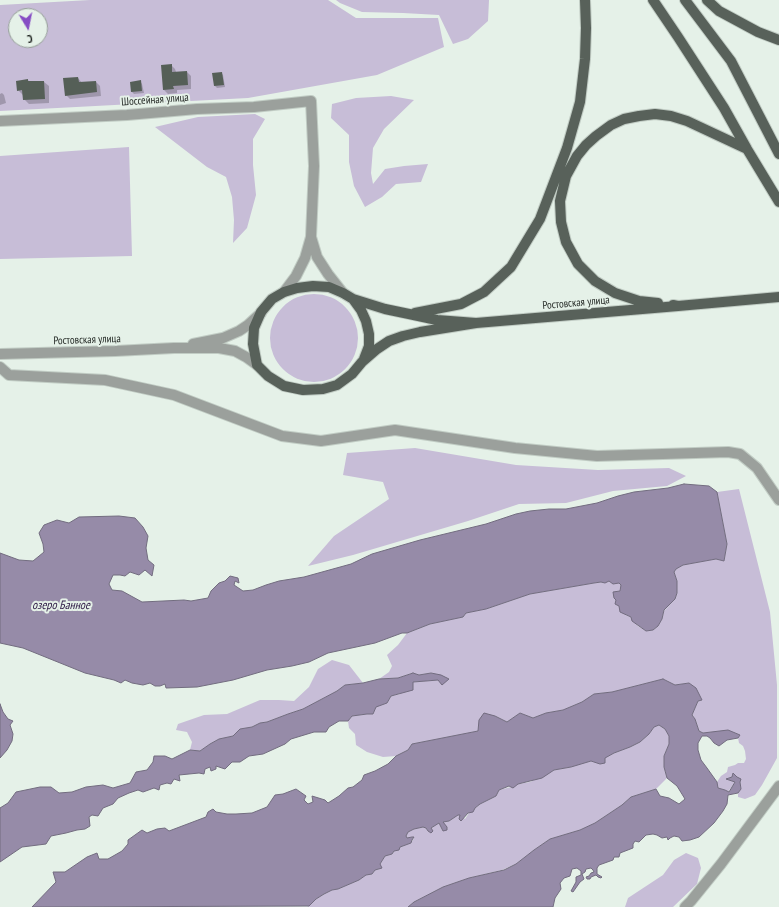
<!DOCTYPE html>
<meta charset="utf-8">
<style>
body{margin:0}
#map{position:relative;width:779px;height:907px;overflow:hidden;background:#e5f1e8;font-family:"PT Sans Narrow",sans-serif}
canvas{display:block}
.north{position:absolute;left:8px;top:8px;width:40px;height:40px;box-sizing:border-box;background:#e5f1e8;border:1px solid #959f98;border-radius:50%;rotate:170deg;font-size:11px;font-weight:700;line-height:16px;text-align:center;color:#1e231f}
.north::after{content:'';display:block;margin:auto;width:14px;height:18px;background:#864dc4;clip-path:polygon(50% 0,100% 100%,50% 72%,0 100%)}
</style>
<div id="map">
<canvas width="779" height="907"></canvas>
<div class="north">С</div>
</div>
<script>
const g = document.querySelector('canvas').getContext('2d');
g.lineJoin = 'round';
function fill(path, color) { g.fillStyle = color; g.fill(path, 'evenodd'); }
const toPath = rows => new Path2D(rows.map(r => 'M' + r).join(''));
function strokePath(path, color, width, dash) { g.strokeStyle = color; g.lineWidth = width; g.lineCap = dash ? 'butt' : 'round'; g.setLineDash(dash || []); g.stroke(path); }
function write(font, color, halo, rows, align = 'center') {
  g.font = font + ' "PT Sans Narrow",sans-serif'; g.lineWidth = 4; g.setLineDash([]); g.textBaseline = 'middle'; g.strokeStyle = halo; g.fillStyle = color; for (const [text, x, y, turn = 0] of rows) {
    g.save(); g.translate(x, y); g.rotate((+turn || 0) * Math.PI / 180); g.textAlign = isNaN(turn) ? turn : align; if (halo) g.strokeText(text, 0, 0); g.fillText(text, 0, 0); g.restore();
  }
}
const green = toPath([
 [90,0,328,0,356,18,438,18,444,47,377,75,248,98,0,111,0,5],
 [16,16,40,16,40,40,16,40],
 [336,0,489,0,488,21,468,39,453,44,439,15,403,13,362,12,340,3],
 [391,96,414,100,384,129,373,148,371,173,373,184,385,169,404,166,428,164,421,182,396,184,382,197,365,207,354,186,349,162,349,135,331,118,332,104,356,98],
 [255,114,265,119,253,139,253,165,256,195,247,228,233,243,234,220,232,197,226,177,207,167,155,127,198,117],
 [129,147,132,256,0,259,0,156],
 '270 338a44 44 0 1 1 88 0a44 44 0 1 1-88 0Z',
 [415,448,516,465,598,470,669,468,686,476,667,486,613,491,566,503,519,504,468,521,353,555,308,566,334,536,389,499,383,482,343,475,347,453],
 [739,489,770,612,777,685,777,758,762,785,755,795,745,799,738,797,738,793,741,789,740,782,733,774,732,777,727,779,735,782,728,792,725,790,718,788,717,782,721,776,727,772,728,767,735,765,738,763,744,763,746,759,745,751,743,746,739,743,738,738,740,735,735,733,711,732,703,733,699,731,695,719,692,715,698,701,702,700,689,683,675,685,663,679,612,692,594,694,582,702,563,710,546,713,533,718,520,713,507,722,495,716,479,720,479,731,412,744,408,750,396,756,383,757,367,752,356,745,355,734,349,728,348,721,352,716,367,714,373,714,376,706,387,703,391,696,400,694,413,682,426,681,449,679,431,673,419,675,412,673,398,678,379,679,389,672,392,666,387,655,398,645,407,633,415,630,430,624,463,617,466,613,486,609,530,594,594,583,609,581,619,583,622,585,620,591,614,593,614,598,616,600,619,606,626,615,631,617,638,626,646,631,653,630,658,626,662,619,664,611,675,599,677,593,677,581,674,572,676,569,683,565,716,559,724,561,727,544,717,492],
 [332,660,349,665,363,683,345,685,337,691,303,709,288,714,267,722,260,723,252,727,240,729,233,736,219,739,210,744,200,751,190,750,192,742,187,732,176,730,178,724,204,715,227,714,260,700,279,700,294,701,309,687,318,669],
 [659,725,665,729,669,736,669,744,664,756,664,767,667,778,656,789,631,797,622,805,595,823,580,830,550,839,534,850,516,864,502,870,469,878,443,887,414,902,408,907,307,907,309,906,316,899,324,894,332,890,338,889,359,880,366,875,372,874,375,870,379,869,380,864,385,856,392,854,394,851,400,847,411,843,414,838,412,837,407,838,406,836,408,832,414,829,423,827,426,828,428,831,434,826,439,823,443,831,443,822,449,821,458,815,461,815,465,819,469,813,480,804,496,796,499,790,511,787,513,787,518,784,530,782,549,773,554,770,571,767,579,764,591,761,596,762,614,753,630,747,640,742,649,734,654,727],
 [686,853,698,858,701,868,697,884,673,907,625,907,628,898,663,875,674,860]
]);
const water = toPath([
 [684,484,709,486,717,492,727,544,724,561,716,559,683,565,676,569,674,572,677,581,677,593,675,599,664,610,662,619,658,626,653,630,646,631,632,621,631,617,620,612,619,606,615,604,616,600,614,598,613,592,620,591,621,585,619,583,613,584,609,581,605,583,601,582,594,583,530,594,486,609,466,613,463,617,430,624,407,633,402,633,375,643,328,653,309,662,292,666,267,670,233,680,197,687,166,688,165,684,160,686,155,686,150,683,143,685,132,683,125,680,121,683,114,680,85,673,23,648,0,643,0,553,19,560,33,561,44,552,43,544,39,533,44,525,57,520,69,523,79,517,119,516,135,518,143,527,148,536,146,548,148,560,154,565,152,576,145,570,139,575,130,572,125,576,120,575,113,575,109,584,112,590,122,591,142,602,184,600,191,601,208,598,211,591,219,583,225,581,230,576,238,578,239,583,235,581,234,585,243,591,253,590,266,585,279,581,304,577,351,564,372,554,420,540,486,524,516,514,530,511,549,509,566,509,597,503,618,496,634,492,668,488,684,484],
 [413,673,419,675,431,673,441,675,449,679,442,685,438,680,426,681,413,682,413,690,391,696,387,703,376,707,373,714,367,714,352,716,348,721,339,721,329,727,326,732,314,732,291,739,285,744,263,754,249,756,240,762,232,762,225,769,216,766,216,769,211,771,210,767,205,769,204,774,199,773,179,775,180,781,174,779,171,784,167,783,160,785,159,790,154,788,143,792,138,790,129,793,118,798,113,804,103,808,98,816,92,815,89,817,90,826,85,829,77,830,66,833,51,836,46,844,22,847,0,862,0,808,8,803,16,792,40,787,51,787,59,793,72,792,86,787,103,785,113,788,130,783,136,772,147,770,153,762,154,756,165,756,172,759,190,750,200,751,210,744,219,739,233,736,240,729,252,727,260,723,267,722,288,714,303,709,337,691,345,685,363,683,379,679,398,678,413,673],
 [663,679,675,685,689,683,696,688,702,700,698,701,692,715,695,719,699,731,703,733,728,730,740,735,738,738,727,740,719,746,714,743,710,738,707,736,702,736,698,743,698,750,701,760,707,768,717,782,718,788,725,790,729,792,735,782,726,779,732,777,733,773,737,777,741,779,740,782,741,789,738,793,728,795,727,804,723,811,714,823,699,837,690,840,682,841,679,837,674,836,670,838,668,840,667,837,662,838,657,835,653,834,646,835,639,842,635,841,633,844,633,848,620,853,619,857,614,857,613,860,599,865,597,868,597,874,602,877,601,878,598,877,596,875,591,877,590,879,587,879,586,877,589,876,591,873,594,872,593,870,591,868,586,869,585,872,582,874,584,879,580,882,573,892,571,891,576,882,576,877,581,875,581,871,577,868,572,869,570,876,564,878,560,883,561,889,555,898,553,907,408,907,414,902,443,887,469,878,504,870,516,864,534,850,550,839,580,830,595,823,622,805,631,797,656,789,660,796,669,798,679,804,685,799,677,786,667,778,664,767,664,756,669,744,669,736,665,729,659,725,654,727,649,734,640,742,630,747,614,753,605,758,605,763,600,764,591,761,571,767,554,770,542,778,518,784,513,788,509,786,499,790,496,796,480,804,475,808,473,812,468,813,461,821,459,819,460,815,458,815,449,821,443,822,447,827,447,830,443,831,439,823,431,828,433,831,431,833,428,831,426,828,423,827,414,829,408,832,406,836,407,838,412,837,414,837,412,840,411,843,400,847,399,850,394,851,392,854,385,856,380,864,382,868,375,870,372,874,366,875,359,880,338,889,332,890,324,894,316,899,309,906,32,907,56,882,53,872,65,872,87,857,97,853,99,859,108,859,122,851,128,844,128,840,142,830,147,833,157,829,165,828,169,831,206,817,208,812,213,809,216,812,227,814,236,814,252,813,267,807,275,795,283,794,296,789,306,796,304,800,308,804,313,802,312,796,325,800,328,803,339,796,348,788,353,787,362,780,364,775,375,771,388,764,396,756,408,750,412,744,478,731,479,720,484,713,495,716,507,722,520,713,533,718,546,713,563,710,582,702,594,694,612,692,663,679],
 [0,704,3,712,8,719,13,721,10,725,13,734,12,741,7,750,0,758,0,704]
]);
const shadow = toPath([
 [171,65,175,69,176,72,187,72,191,76,191,89,177,90,177,93,168,94,164,90],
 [221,73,223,75,225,87,217,88,215,86,214,74],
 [78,78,82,83,96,82,100,86,101,96,70,99,66,95],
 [28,80,30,82,44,82,49,86,49,103,29,104,24,99,23,95,18,90],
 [140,81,142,84,144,93,134,94,132,92,131,83],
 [2,93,4,95,6,103,0,105,0,94]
]);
const building = toPath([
 [172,64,172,72,187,71,188,85,173,86,174,89,163,90,161,65],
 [222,72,224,85,214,86,212,73],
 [78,77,79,82,96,81,97,92,65,96,63,78],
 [28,79,28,81,44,81,45,99,23,100,22,90,17,91,16,81],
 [141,80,142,91,131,92,130,82]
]);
const minor = toPath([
 [0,121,127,115,197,109,254,107,311,101,314,166,311,237,305,258,296,276,284,292],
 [311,237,317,257,328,274,343,293],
 [193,344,223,338,239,331,248,325,261,313],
 [0,354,115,351,174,348,219,348,235,351,246,357,257,365],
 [0,367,9,375,105,380,174,395,282,436,321,441,395,430,515,448,597,456,728,452,740,454,757,468,779,500],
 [685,907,691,901,721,864,779,786]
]);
const major = toPath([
 [653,0,678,37,724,108,747,149,779,202],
 [685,0,731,61,779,154],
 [707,0,719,11,758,32,779,40],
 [353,299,361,310,366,321,369,334,369,346,364,359],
 [658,303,639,301,615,293,595,281,578,264,566,242,561,222,560,201,566,176,577,156,586,145,596,136,611,125,624,119,639,116,655,114,671,116,687,121,747,149],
 [673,305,678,306,779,297],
 [415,313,461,304,484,292,511,267,540,219,567,148,580,102,585,59,586,28,585,0],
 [476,323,437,320,409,314,385,309,353,299,343,293,329,287,313,286,297,288,284,292,272,299,261,312,254,328,253,344,257,365,268,376,284,386,303,390,323,389,337,385,352,374,362,362,377,349,389,341,403,336,420,332,476,323,678,306]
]);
const streetNames = [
 ["Шоссейная улица",155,100,-4],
 ["Ростовская улица",576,303,-5],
 ["Ростовская улица",87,340,-2]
];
const waterNames = [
 ["озеро Банное",61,606]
];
fill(green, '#c7bdd7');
fill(water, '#968ba8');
strokePath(water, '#726c7f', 1);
fill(shadow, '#0003');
fill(building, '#555f57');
strokePath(minor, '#c1ccc4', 12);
strokePath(major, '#c1ccc4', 12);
strokePath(minor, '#9ba09c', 10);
strokePath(major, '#58615a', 10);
write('11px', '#1e231f', '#e5f1e8', streetNames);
write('italic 12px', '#33204a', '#e5f1e8', waterNames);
</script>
